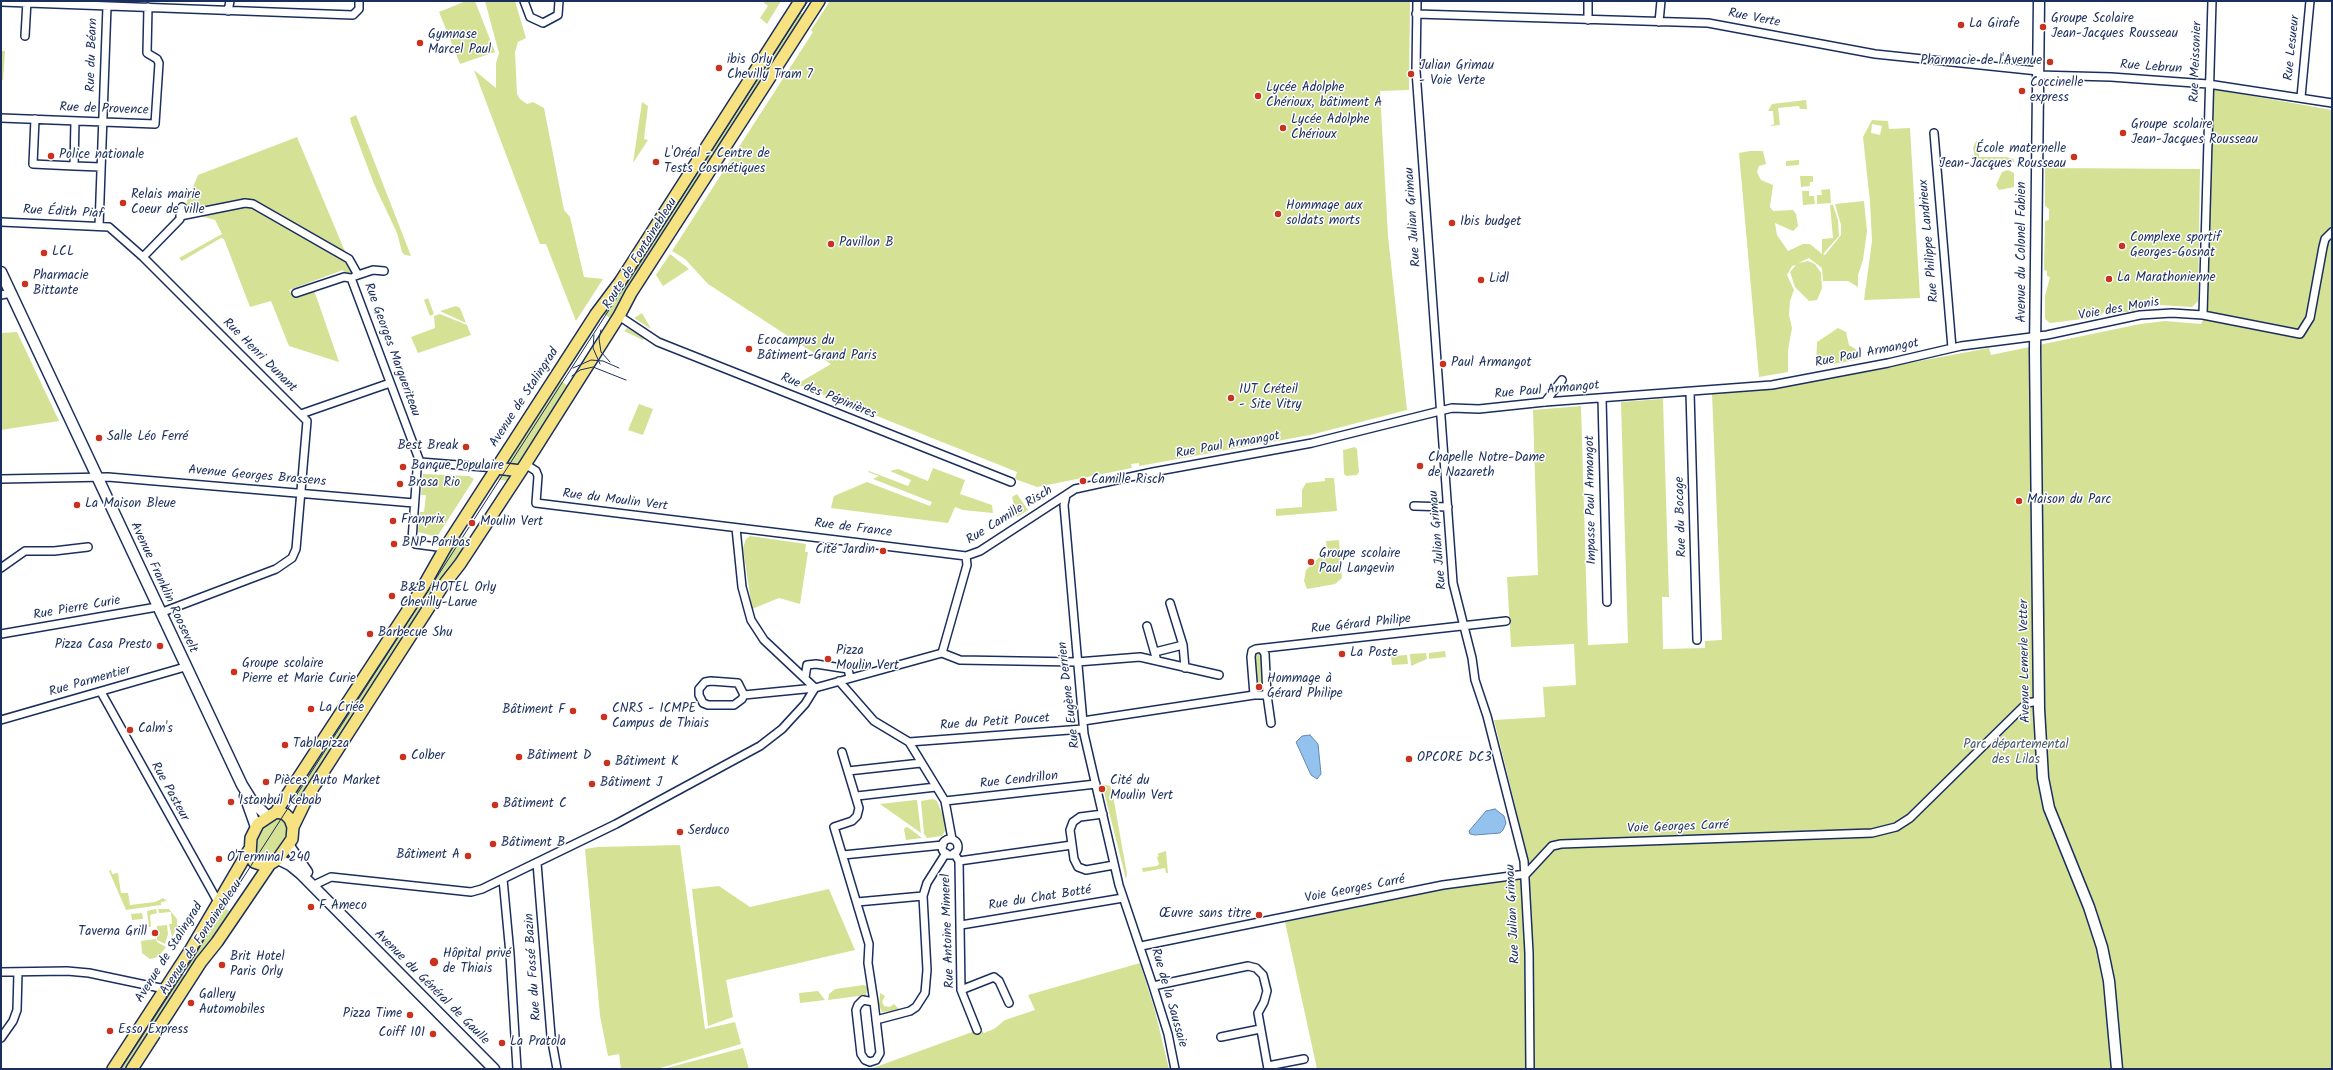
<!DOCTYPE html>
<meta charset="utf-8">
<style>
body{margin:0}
#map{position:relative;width:2333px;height:1070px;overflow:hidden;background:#fff;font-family:Kalam,sans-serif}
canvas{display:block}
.frame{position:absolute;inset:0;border:2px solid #1b2f5e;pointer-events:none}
</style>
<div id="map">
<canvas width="2333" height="1070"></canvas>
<div class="frame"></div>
</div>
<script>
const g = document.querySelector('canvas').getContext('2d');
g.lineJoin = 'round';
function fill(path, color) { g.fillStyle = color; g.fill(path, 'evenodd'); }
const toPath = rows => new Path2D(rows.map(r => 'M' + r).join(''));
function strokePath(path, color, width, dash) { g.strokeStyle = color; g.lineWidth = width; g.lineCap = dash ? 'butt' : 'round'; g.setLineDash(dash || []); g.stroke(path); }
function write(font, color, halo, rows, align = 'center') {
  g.font = font + ' Kalam,sans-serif'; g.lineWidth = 3; g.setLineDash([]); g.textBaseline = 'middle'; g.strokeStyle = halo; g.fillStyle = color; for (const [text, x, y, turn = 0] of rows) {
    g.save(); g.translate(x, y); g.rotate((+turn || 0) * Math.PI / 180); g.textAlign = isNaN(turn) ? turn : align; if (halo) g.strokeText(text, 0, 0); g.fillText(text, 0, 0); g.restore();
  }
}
const green = toPath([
 [466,1,475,1,495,52,460,64,439,12],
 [485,1,515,1,526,38,518,42,515,52,517,94,520,99,527,104,533,102,544,108,564,210,570,217,584,277,603,279,576,321,546,244,540,244,538,239,474,70,496,88,496,63,499,53],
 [762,1,781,1,767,24,760,18,768,6],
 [830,1,1410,1,1409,90,1380,91,1388,236,1407,410,1310,435,1139,466,1139,463,1131,464,1132,468,1037,487,1015,479,1017,472,797,384,831,364,708,284,685,259,672,251,813,32,811,30],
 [798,11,806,16,613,320,601,312],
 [1,51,5,51,3,80,1,80],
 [2213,89,2332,110,2332,1069,1317,1069,1285,922,1466,885,1515,880,1532,874,1494,720,1545,717,1543,687,1576,685,1574,644,1511,647,1507,577,1538,575,1533,410,1581,406,1588,645,1628,643,1621,402,1663,399,1669,597,1662,597,1663,649,1705,648,1705,641,1722,640,1712,393,1764,390,1989,348,1991,355,2140,324,2165,321,2201,324,2208,310],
 [1806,100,1807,109,1800,109,1799,106,1778,108,1780,125,1769,126,1774,124,1773,111,1768,111,1772,104],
 [642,102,648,106,644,139,648,140,633,163],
 [356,115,376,166,411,256,405,255,402,252,397,233,374,184,351,123,350,118],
 [1872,120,1888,121,1889,129,1910,128,1920,298,1864,300,1872,241,1870,202,1863,137],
 [1872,124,1882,126,1880,135,1871,133],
 [297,137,354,273,345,275,343,270,289,290,294,298,314,290,339,362,289,346,271,301,250,307,224,239,221,238,182,261,179,258,222,234,215,220,201,216,186,219,186,213,183,211,198,175],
 [1976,141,1984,142,1983,144,1979,144,1979,157,2006,157,2014,159,2014,162,1976,162,1973,148],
 [1750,151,1763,151,1766,164,1759,166,1757,172,1761,180,1773,185,1770,207,1773,211,1793,210,1796,214,1798,226,1793,231,1775,223,1777,235,1788,251,1803,244,1810,244,1822,254,1822,239,1833,238,1830,205,1833,205,1838,220,1839,236,1823,254,1825,255,1841,235,1841,225,1835,204,1864,201,1867,231,1863,260,1858,275,1858,287,1848,281,1823,281,1822,268,1809,258,1798,263,1808,261,1815,264,1821,273,1822,288,1817,300,1809,301,1795,287,1790,272,1796,265,1792,266,1787,275,1794,290,1790,301,1789,315,1792,328,1788,350,1788,372,1759,377,1739,153],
 [1799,160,1799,165,1786,166,1786,161],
 [2045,168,2200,169,2198,301,2192,307,2160,305,2127,312,2104,312,2099,317,2050,323,2045,319,2045,296,2050,277,2047,276,2047,271,2044,270,2045,221,2049,220,2049,209,2045,206],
 [2008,170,2014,173,2014,187,1999,190,1996,185,2002,172],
 [1800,176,1813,176,1813,182,1810,182,1810,186,1801,187],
 [1830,189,1831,203,1817,204,1817,195,1822,195,1821,190],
 [1802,191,1809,191,1809,196,1814,196,1815,204,1803,205],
 [670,254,689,269,663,286,656,275],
 [428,298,434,314,430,316,424,300],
 [456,306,460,308,466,323,440,311],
 [642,313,651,329,634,318],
 [440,314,467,325,471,335,418,353,411,337,435,328,434,316],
 [597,319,600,321,561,381,567,385,576,374,520,465,504,463],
 [627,328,644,338,643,340,624,331],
 [1838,328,1846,332,1849,345,1860,352,1861,359,1816,367,1817,342],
 [17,332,59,421,1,430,1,333],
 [653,334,683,347,719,361,719,362,660,339],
 [639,404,653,409,643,435,628,430],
 [1355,447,1357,449,1359,472,1357,475,1346,476,1344,474,1343,450],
 [933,468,965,480,960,494,992,505,993,513,963,510,955,507,948,523,831,508,834,496,867,482,930,506,932,502,873,479,879,476,868,472,869,471,908,486,911,480,890,471,898,469,928,481],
 [498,472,514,474,509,481,494,479],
 [423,474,469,476,474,479,437,537,418,532,420,512,424,512,426,495,421,495],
 [1325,478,1334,478,1337,511,1276,516,1276,509,1302,507,1302,490,1306,483,1325,481],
 [1017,494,1028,510,1017,517,1012,497],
 [750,536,806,544,805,552,808,552,800,604,779,598,752,609,743,548,746,539],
 [456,537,473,538,298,806,289,800],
 [1339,540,1342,578,1335,584,1307,589,1304,581,1306,570,1327,550,1326,541],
 [1445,651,1446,657,1429,659,1429,653],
 [1255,653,1260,653,1262,657,1264,689,1260,691,1256,689],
 [1426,653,1427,659,1411,666,1410,654],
 [1407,655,1408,664,1392,665,1391,656],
 [1102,784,1110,786,1112,790,1127,874,1126,879],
 [933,799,937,801,944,818,945,831,942,836,927,838,924,834,921,801],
 [917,800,921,833,880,804,915,800],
 [275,818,284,819,288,825,287,836,275,855,263,860,255,854,255,842,265,825],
 [906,827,909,828,922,838,906,840,904,829],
 [680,845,705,1029,735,1022,741,1044,657,1069,621,1069,619,1054,608,1056,600,1016,585,849,598,847],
 [1166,851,1168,873,1166,873,1165,868,1143,872,1142,868,1157,866,1159,864,1157,857,1159,856,1157,854],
 [111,870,112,874,118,873,121,893,128,893,130,905,155,902,163,898,167,901,161,902,161,905,126,910,109,871],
 [719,886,750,907,829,889,855,950,726,980,733,1017,708,1026,692,889],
 [220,904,232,913,190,973,183,967],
 [156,909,157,913,150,915,151,927,149,927,147,911],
 [158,909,169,909,177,919,177,928,172,937,169,924,172,924,171,912,159,913],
 [142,913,143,919,132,920,131,914],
 [167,925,168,934,165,944,157,940,157,926],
 [156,939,157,942,166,947,158,957,150,959,142,953,141,941],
 [1140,963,1155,1011,1169,1069,870,1069,975,1031,976,1033,982,1031,984,1033,994,1029,1005,1020,1035,1010,1028,995],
 [180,972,187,977,128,1069,117,1069],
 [864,985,868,987,866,995,828,1000,829,994,835,989],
 [818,991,825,1000,800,1003,799,993],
 [880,993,885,996,882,1002,884,1006,890,1007,894,1004,900,1010,882,1012,879,1006],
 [743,1048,749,1069,663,1069]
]);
const water = toPath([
 [1310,735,1318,744,1321,774,1317,779,1311,775,1296,742,1302,736,1310,735],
 [1495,809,1504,816,1506,823,1503,830,1500,833,1475,835,1470,834,1469,831,1486,811,1495,809]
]);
const street = toPath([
 [524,1,530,17,543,23,558,15,559,1],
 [1417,1,1416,71,1453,583,1472,658,1475,680,1487,716,1524,861,1529,953,1530,1069],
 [1,2,353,15,359,9,359,1],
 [228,11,230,1],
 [1416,14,1708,23,1875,54,2038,71],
 [1588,20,1588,1],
 [1659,22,1661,1],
 [25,36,27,1],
 [2038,75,2111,77,2208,84,2332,103],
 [2301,97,2310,1],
 [1,118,155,124,159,63,157,59,147,53,148,7],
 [35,119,33,164,74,166],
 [75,121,74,166,101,167],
 [1934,133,1952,348],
 [180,216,245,203,253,204,349,259,358,275],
 [1,222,109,227,143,257,180,219,182,207],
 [99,226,107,6],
 [143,257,307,421,296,549,292,558,276,569,160,613],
 [355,276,373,270,384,271],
 [296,293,344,277,351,278,420,462],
 [1,295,11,293],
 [2203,315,2212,1],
 [619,316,658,342,1011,482],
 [1690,392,1697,640],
 [1602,398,1607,602],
 [1545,402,1562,380],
 [301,414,390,383],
 [525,464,536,471,538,476,536,503,966,556,980,551,1075,489,1153,472,1312,443,1452,408,1479,409,1545,402,1772,385,1888,363,1961,346,2047,335,2140,315,2172,313,2203,315,2300,334,2310,318,2323,247,2325,239,2332,232],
 [1,479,108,477,414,503],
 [1066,495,1064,505,1084,734,1119,885,1153,986,1168,1034,1175,1069],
 [1414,506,1448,507],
 [736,528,742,587,751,620,764,640,815,688],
 [445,548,415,544,412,540,417,470,420,462,496,468],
 [1,568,25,551,54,551,88,547],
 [1170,603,1183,645,1185,668],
 [1147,626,1157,661],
 [1,634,157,607],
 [1155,652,1183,645],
 [942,653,967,565,966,556],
 [805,678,807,665,816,664,848,669,850,678],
 [711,681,738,683,744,695,742,699,734,705,708,705,703,703,699,695,699,689,705,682,711,681],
 [839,681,874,721,909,742],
 [101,692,218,902],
 [744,695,815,688,942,653,960,660,1077,662,1140,657,1219,675],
 [1254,695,1251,657,1252,651,1256,649,1506,621],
 [1267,695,1271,723],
 [1,720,185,667],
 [1083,721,1254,695,1267,695,1265,654,1262,649],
 [909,742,1083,729],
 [909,742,945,801,952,839],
 [842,752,859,808,857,816,852,821,834,827,869,944,868,963,874,1002],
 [848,771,921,763],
 [857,796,936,787],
 [945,801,1096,784],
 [1103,814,1080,817,1073,822,1070,830,1074,859,1078,867,1086,870,1114,865],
 '942 847a8 8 0 1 1 16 0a8 8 0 1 1-16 0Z',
 [954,853,959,861,961,990,977,1030],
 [843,855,943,845],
 [959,861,1072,845],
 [537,863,551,1036,557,1069],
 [503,879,510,954,517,1069],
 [312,886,331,877,471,892,482,889,616,824,760,746,782,729,805,704,815,688],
 [857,902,923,896],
 [961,925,1123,898],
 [1141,946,1443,885,1526,874,1552,846,1561,844,1872,833,1896,827,1910,818,2027,703,2039,701],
 [1,972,67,971,89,973,165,989],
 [1153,986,1248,966,1256,968,1263,975,1267,991,1264,1002,1258,1013,1268,1069],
 [961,990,994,977,999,981,1009,1003],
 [863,1000,874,1002,880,1053,876,1060,870,1062,865,1060,861,1054,856,1010,858,1005,863,1000],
 [876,1020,910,1011,916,1007,925,993,927,970,923,896,927,883,946,853],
 [1221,1037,1260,1029],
 [1,1038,13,1021,17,1010,18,972],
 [1268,1066,1304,1059]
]);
const secondary = toPath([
 [2039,1,2035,350,2039,709,2043,778,2049,808,2089,907,2102,947,2109,981,2117,1069],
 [1,272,242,785,252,801,267,816],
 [245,796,256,827],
 [289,846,307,872],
 [278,859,290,865,301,874,494,1069]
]);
const primary = toPath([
 [496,468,521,471],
 [276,812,423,587,445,548,596,314,620,282,800,1],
 [276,812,285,814,290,819,293,827,292,839,278,859,270,864,260,864,254,862,250,855,251,838,258,824,276,812],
 [293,827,309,794,442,587,460,564,521,471,619,316,631,293,819,1],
 [113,1069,191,949,249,850],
 [132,1069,201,962,217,942,270,864]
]);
const tram = toPath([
 [601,330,599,339,601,352,610,362],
 [594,335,593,348,600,364],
 [573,368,591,360,603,361,619,368],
 [572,376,580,370,593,367,626,380],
 [120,1069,808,1]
]);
const markers = [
 [1961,25,4,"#c8321e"],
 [2043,27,4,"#c8321e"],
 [420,43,4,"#c8321e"],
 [2050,62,4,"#c8321e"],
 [719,68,4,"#c8321e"],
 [1411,74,4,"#c8321e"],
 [2022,91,4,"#c8321e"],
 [1258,96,4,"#c8321e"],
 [1283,128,4,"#c8321e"],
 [2123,133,4,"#c8321e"],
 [51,156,4,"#c8321e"],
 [2074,157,4,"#c8321e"],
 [656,162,4,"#c8321e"],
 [123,203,4,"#c8321e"],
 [1278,214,4,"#c8321e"],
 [1452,223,4,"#c8321e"],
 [831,244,4,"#c8321e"],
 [2122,246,4,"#c8321e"],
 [44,253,4,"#c8321e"],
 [2109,279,4,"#c8321e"],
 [1481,280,4,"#c8321e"],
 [25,284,4,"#c8321e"],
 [749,349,4,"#c8321e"],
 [1443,364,4,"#c8321e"],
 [1231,398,4,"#c8321e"],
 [99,438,4,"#c8321e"],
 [466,447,4,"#c8321e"],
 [1420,466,4,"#c8321e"],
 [403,467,4,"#c8321e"],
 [1083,481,4,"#c8321e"],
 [400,484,4,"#c8321e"],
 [2019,501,4,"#c8321e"],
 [77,505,4,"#c8321e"],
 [393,521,4,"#c8321e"],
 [472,523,4,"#c8321e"],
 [394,544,4,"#c8321e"],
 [883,551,4,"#c8321e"],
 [1311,562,4,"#c8321e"],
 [392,596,4,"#c8321e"],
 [370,634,4,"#c8321e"],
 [160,646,4,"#c8321e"],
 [1342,654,4,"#c8321e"],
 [828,659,4,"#c8321e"],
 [234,672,4,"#c8321e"],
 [1259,687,4,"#c8321e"],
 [311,709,4,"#c8321e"],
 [573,711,4,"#c8321e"],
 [604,717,4,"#c8321e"],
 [130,730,4,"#c8321e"],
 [285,745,4,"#c8321e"],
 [403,757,4,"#c8321e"],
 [519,757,4,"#c8321e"],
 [1409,759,4,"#c8321e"],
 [607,763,4,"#c8321e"],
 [266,782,4,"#c8321e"],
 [592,784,4,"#c8321e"],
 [1102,789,4,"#c8321e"],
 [231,802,4,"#c8321e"],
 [495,805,4,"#c8321e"],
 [680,832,4,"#c8321e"],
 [493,844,4,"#c8321e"],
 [468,856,4,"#c8321e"],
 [219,859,4,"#c8321e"],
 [311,907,4,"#c8321e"],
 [1259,915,4,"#c8321e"],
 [155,933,4,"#c8321e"],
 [434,962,5,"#c8321e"],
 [222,965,4,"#c8321e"],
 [191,1003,4,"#c8321e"],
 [410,1015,4,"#c8321e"],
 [110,1031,4,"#c8321e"],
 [433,1034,4,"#c8321e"],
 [502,1043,4,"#c8321e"]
];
const streetNames = [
 ["Rue Verte",1754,19,11],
 ["Rue Lesueur",2293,48,-84],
 ["Rue du Béarn",93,55,-88],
 ["Rue Meissonier",2197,62,-88],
 ["Rue Lebrun",2151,68,4],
 ["Rue de Provence",104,110,2],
 ["Rue Édith Piaf",63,213,3],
 ["Rue Julian Grimau",1414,217,-94],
 ["Rue Philippe Landrieux",1930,241,-95],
 ["Avenue du Colonel Fabien",2023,252,-90],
 ["Route de Fontainebleau",641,254,-58],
 ["Voie des Monis",2119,310,-10],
 ["Rue Georges Margueriteau",391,350,70],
 ["Rue Paul Armangot",1867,354,-11],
 ["Rue Henri Dunant",259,356,45],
 ["Rue Paul Armangot",1547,391,-5],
 ["Rue des Pépinières",828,397,22],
 ["Avenue de Stalingrad",525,398,-57],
 ["Rue Paul Armangot",1228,446,-10],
 ["Avenue Georges Brassens",257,477,5],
 ["Impasse Paul Armangot",1592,500,-91],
 ["Rue du Moulin Vert",615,501,7],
 ["Rue Camille Risch",1010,516,-32],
 ["Rue du Bocage",1682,517,-92],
 ["Rue de France",853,529,7],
 ["Rue Julian Grimau",1439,540,-95],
 ["Avenue Franklin Roosevelt",163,588,65],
 ["Rue Pierre Curie",77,609,-10],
 ["Rue Gérard Philipe",1361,625,-6],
 ["Avenue Lemerle Vetter",2026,661,-91],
 ["Rue Parmentier",90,682,-16],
 ["Rue Eugène Derrien",1070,695,-97],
 ["Rue du Petit Poucet",995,723,-4],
 ["Rue Cendrillon",1019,781,-6],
 ["Rue Pasteur",169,792,61],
 ["Voie Georges Carré",1678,828,-2],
 ["Voie Georges Carré",1355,890,-11],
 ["Rue du Chat Botté",1040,899,-9],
 ["Rue Julian Grimau",1514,914,-93],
 ["Rue Antoine Mimerel",949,931,-92],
 ["Avenue de Fontainebleau",202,938,-56],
 ["Avenue de Stalingrad",170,953,-58],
 ["Rue du Fossé Bazin",534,967,-94],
 ["Avenue du Général de Gaulle",431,988,45],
 ["Rue de la Saussaie",1168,998,74]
];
const poiNames = [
 ["Groupe Scolaire",2051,20],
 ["Jean-Jacques Rousseau",2051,35],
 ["La Girafe",1969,25],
 ["Gymnase",428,36],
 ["Marcel Paul",428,51],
 ["ibis Orly",727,61],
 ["Chevilly Tram 7",727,76],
 ["Pharmacie de l'Avenue",2042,62,"right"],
 ["Julian Grimau",1419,67],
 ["- Voie Verte",1419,82],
 ["Coccinelle",2030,84],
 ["express",2030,99],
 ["Lycée Adolphe",1266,89],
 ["Chérioux, bâtiment A",1266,104],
 ["Lycée Adolphe",1291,121],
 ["Chérioux",1291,136],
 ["Groupe scolaire",2131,126],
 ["Jean-Jacques Rousseau",2131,141],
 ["École maternelle",2066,150,"right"],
 ["Jean-Jacques Rousseau",2066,165,"right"],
 ["L'Oréal - Centre de",664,155],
 ["Tests Cosmétiques",664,170],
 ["Police nationale",59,156],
 ["Relais mairie",131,196],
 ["Coeur de ville",131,211],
 ["Hommage aux",1286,207],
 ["soldats morts",1286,222],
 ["Ibis budget",1460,223],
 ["Complexe sportif",2130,239],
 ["Georges-Gosnat",2130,254],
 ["Pavillon B",839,244],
 ["LCL",52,253],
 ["Pharmacie",33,277],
 ["Bittante",33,292],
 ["La Marathonienne",2117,279],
 ["Lidl",1489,280],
 ["Ecocampus du",757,342],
 ["Bâtiment-Grand Paris",757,357],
 ["Paul Armangot",1451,364],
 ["IUT Créteil",1239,391],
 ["- Site Vitry",1239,406],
 ["Salle Léo Ferré",107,438],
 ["Best Break",458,447,"right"],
 ["Chapelle Notre-Dame",1428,459],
 ["de Nazareth",1428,474],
 ["Banque Populaire",411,467],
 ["Camille Risch",1091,481],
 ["Brasa Rio",408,484],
 ["Maison du Parc",2027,501],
 ["La Maison Bleue",85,505],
 ["Franprix",401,521],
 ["Moulin Vert",480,523],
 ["BNP Paribas",402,544],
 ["Cité Jardin",875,551,"right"],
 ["Groupe scolaire",1319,555],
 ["Paul Langevin",1319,570],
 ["B&B HOTEL Orly",400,589],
 ["Chevilly-Larue",400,604],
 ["Barbecue Shu",378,634],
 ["Pizza Casa Presto",152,646,"right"],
 ["Pizza",836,652],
 ["Moulin Vert",836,667],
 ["La Poste",1350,654],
 ["Groupe scolaire",242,665],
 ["Pierre et Marie Curie",242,680],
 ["Hommage à",1267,680],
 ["Gérard Philipe",1267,695],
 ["La Criée",319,709],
 ["CNRS - ICMPE",612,710],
 ["Campus de Thiais",612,725],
 ["Bâtiment F",565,711,"right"],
 ["Calm's",138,730],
 ["Tablapizza",293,745],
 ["Colber",411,757],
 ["Bâtiment D",527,757],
 ["OPCORE DC3",1417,759],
 ["Bâtiment K",615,763],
 ["Pièces Auto Market",274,782],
 ["Cité du",1110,782],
 ["Moulin Vert",1110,797],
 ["Bâtiment J",600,784],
 ["Istanbul Kebab",239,802],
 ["Bâtiment C",503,805],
 ["Serduco",688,832],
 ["Bâtiment B",501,844],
 ["Bâtiment A",460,856,"right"],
 ["O'Terminal 240",227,859],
 ["F Ameco",319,907],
 ["Œuvre sans titre",1251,915,"right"],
 ["Taverna Grill",147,933,"right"],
 ["Hôpital privé",443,955],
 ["de Thiais",443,970],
 ["Brit Hotel",230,958],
 ["Paris Orly",230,973],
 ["Gallery",199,996],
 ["Automobiles",199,1011],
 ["Pizza Time",402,1015,"right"],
 ["Esso Express",118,1031],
 ["Coiff 101",425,1034,"right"],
 ["La Pratola",510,1043]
];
const parkNames = [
 ["Parc départemental",2016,746],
 ["des Lilas",2016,761]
];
fill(green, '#d5e194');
fill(water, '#94c2ee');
strokePath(water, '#6487b4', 1);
strokePath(street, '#1b2f5e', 10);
strokePath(secondary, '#1b2f5e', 13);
strokePath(primary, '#1b2f5e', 14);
strokePath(street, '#fff', 7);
strokePath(secondary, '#fff', 10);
strokePath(primary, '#f6e281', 11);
strokePath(tram, '#1b2f5e', 1);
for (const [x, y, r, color] of markers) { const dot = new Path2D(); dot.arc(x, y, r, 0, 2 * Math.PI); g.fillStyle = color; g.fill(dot); strokePath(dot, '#fff', 1.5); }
write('13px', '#1b2f5e', '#fff', streetNames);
write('13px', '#1b2f5e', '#fff', poiNames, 'left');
write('13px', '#4a5c6c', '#fff', parkNames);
</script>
